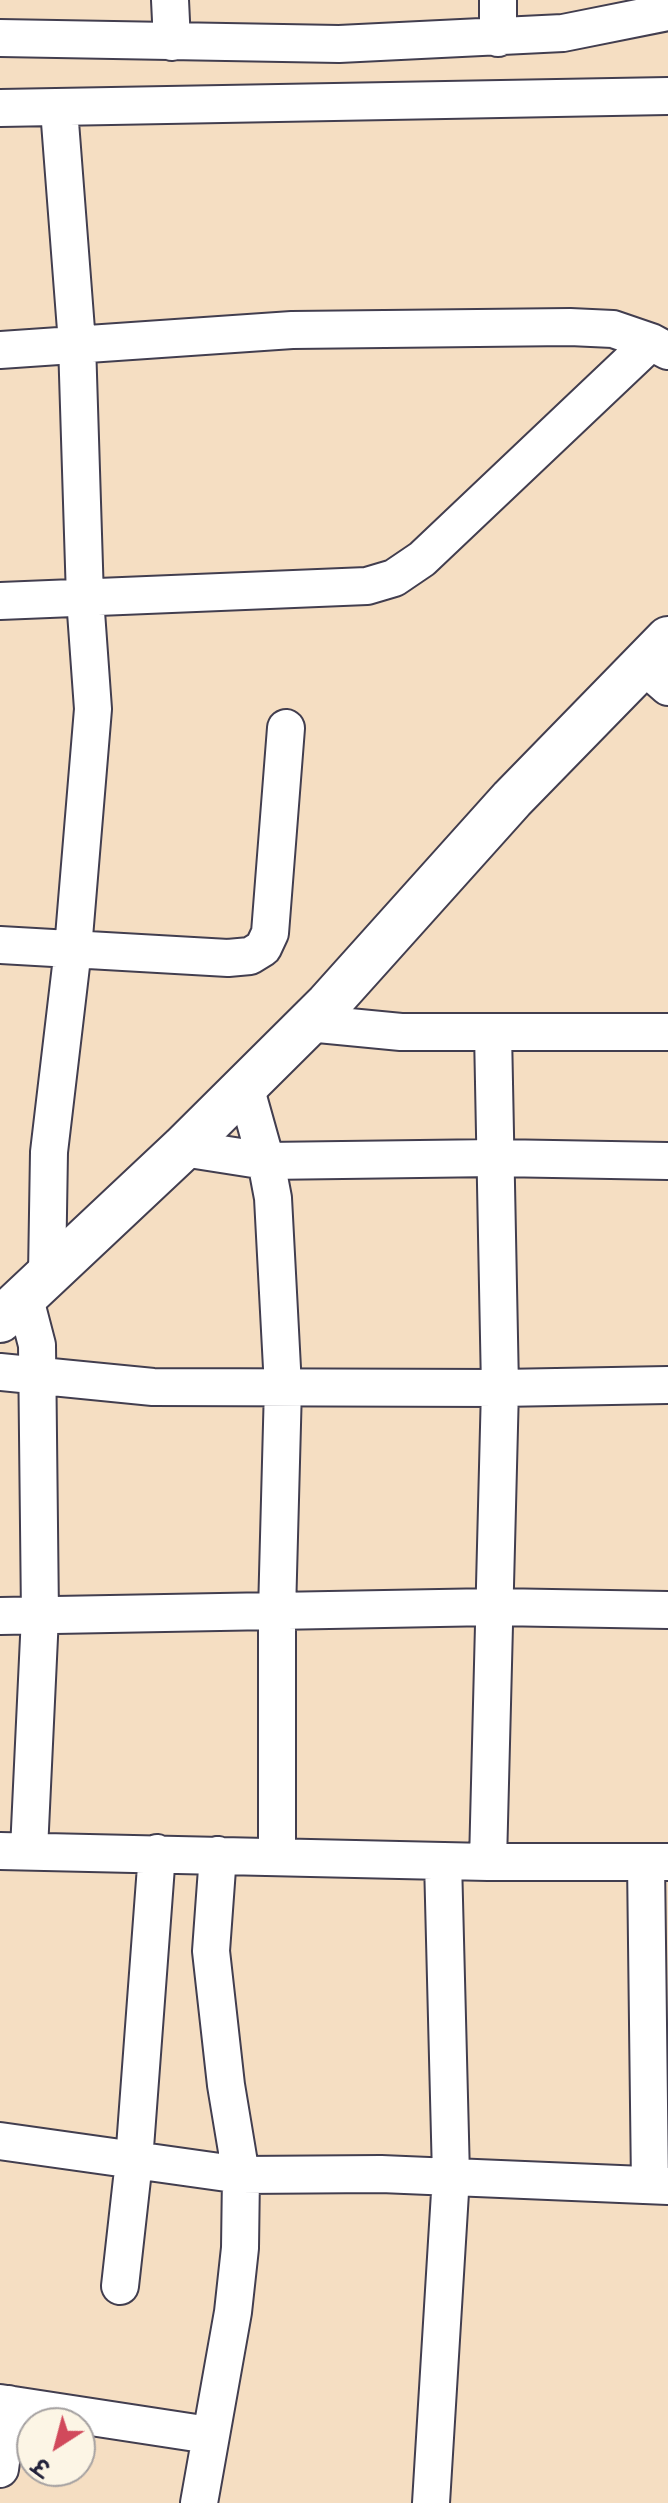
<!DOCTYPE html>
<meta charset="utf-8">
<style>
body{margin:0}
#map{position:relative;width:668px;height:2503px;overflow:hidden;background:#f5dec2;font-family:"Indie Flower","Playpen Sans Deva",sans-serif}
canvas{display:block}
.north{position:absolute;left:16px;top:2407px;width:80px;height:80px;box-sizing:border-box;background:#fcf5e5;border:2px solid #a5a1a1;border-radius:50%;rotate:216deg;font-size:22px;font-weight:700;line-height:32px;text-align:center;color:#22223b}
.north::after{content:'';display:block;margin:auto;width:28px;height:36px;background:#d1495b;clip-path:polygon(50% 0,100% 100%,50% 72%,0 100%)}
</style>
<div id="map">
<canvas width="668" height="2503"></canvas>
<div class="north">उ</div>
</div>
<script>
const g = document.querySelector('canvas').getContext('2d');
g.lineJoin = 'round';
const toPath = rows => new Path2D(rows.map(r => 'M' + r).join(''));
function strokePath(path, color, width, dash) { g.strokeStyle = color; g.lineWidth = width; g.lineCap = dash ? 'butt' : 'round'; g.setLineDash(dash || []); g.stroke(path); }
const minor = toPath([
 [170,0,172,42],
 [0,38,339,44,563,33,668,12],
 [498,38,498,0],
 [0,108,668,96],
 [0,350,292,330,570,327,613,329,651,342,668,351],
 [0,601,367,586,394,578,422,559,651,342],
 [643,665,668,687],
 [0,945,228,958,250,956,263,948,270,933,286,728],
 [308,1023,401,1032,668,1032],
 [245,1086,266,1161,273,1198,283,1387,277,1612,277,1856],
 [183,1148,266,1161,496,1158,668,1161],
 [47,1274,49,1152,73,949,93,709,85,598,77,343,59,109],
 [24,1295,37,1345,40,1616,29,1850],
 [0,1372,153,1387,500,1388,668,1385],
 [0,1616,494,1607,668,1610],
 [0,1851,488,1862,668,1862],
 [488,1862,500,1388,493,1032],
 [646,1862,650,2185],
 [0,2141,241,2175,381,2174,668,2186],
 [120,2286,134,2161,157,1853],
 [0,2403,209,2435],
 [0,2469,9,2404],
 [199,2503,233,2312,240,2248,241,2175,226,2085,211,1951,218,1855],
 [431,2503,451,2176,443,1861]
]);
const tertiary = toPath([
 [0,1320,183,1148,328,1004,512,799,668,639]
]);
strokePath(minor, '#423e4f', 40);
strokePath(tertiary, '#423e4f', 48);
strokePath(minor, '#fff', 36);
strokePath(tertiary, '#fff', 44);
</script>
